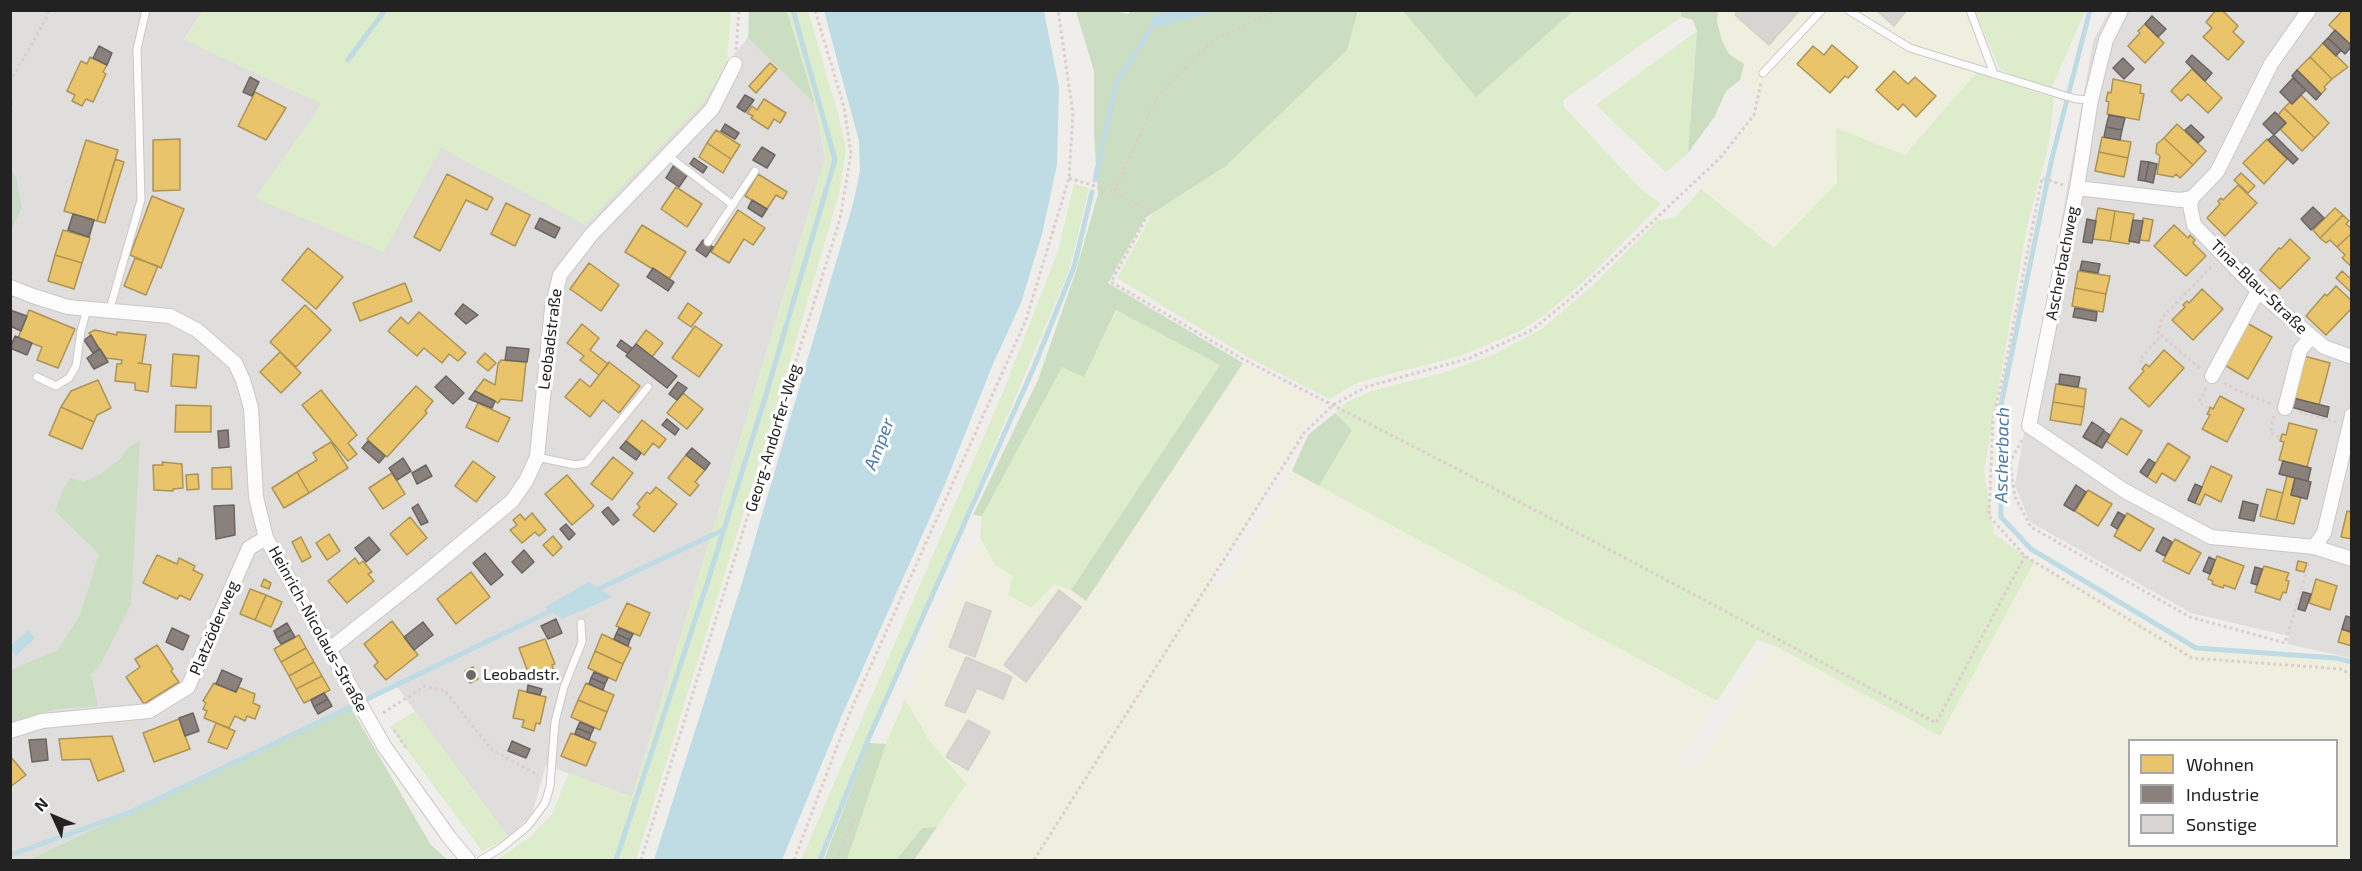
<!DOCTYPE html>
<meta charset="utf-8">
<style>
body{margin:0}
#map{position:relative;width:2362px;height:871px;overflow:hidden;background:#f0eeeb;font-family:"Exo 2",sans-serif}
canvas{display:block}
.frame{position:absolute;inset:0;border:12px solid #222;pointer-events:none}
.legend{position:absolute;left:2128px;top:739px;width:210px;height:108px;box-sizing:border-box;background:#fff;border:2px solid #a7a7a7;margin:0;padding:8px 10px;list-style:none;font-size:18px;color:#222}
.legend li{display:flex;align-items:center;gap:12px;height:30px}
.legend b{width:30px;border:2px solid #a7a7a7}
.north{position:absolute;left:24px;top:787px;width:60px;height:60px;-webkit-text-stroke:4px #fff;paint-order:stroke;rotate:314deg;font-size:16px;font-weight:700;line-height:24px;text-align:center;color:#222}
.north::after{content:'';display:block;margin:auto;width:21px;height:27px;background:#222;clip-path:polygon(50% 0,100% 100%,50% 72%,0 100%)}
</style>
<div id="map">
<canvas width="2362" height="871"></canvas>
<div class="frame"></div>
<ul class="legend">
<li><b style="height:16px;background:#e9c46a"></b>Wohnen</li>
<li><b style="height:16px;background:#8a817c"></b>Industrie</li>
<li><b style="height:16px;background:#d7d4d2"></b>Sonstige</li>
</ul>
<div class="north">N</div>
</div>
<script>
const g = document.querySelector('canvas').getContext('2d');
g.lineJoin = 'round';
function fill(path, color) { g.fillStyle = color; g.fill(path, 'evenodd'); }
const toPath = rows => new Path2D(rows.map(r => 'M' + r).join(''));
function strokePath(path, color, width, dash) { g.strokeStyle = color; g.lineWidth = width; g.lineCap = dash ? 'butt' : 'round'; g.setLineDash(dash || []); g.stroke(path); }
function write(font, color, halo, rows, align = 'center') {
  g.font = font + ' "Exo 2",sans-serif'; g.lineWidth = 6; g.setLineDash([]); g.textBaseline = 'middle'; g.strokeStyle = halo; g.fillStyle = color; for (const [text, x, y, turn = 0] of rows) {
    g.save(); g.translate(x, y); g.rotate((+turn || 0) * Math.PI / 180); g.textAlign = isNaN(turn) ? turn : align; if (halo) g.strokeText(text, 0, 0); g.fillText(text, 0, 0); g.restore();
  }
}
const residential = toPath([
 [10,11,203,11,184,39,322,104,256,198,441,148,704,102,727,62,748,38,815,104,825,158,632,797,546,765,532,814,509,838,397,687,28,860,11,860],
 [2109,11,2351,11,2351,658,2287,644,2289,636,2191,613,2030,522,2015,485,2093,41]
]);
const farmland = toPath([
 [1718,11,1967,11,1983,63,1963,90,1905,155,1837,183,1774,249,1701,189,1763,109,1740,80,1744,64,1729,54,1722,41,1717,22],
 [1243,363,1323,403,1295,440,1210,581,1223,592,1292,471,1717,701,1676,764,1695,771,1774,645,1940,736,2034,562,2192,651,2291,657,2336,661,2351,665,2351,860,914,860,966,784,929,740,905,699,966,561,980,537,994,563,1013,576,1008,594,1030,608,1054,584,1071,590,1086,600],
 [2130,740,2336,740,2336,846,2130,846]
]);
const grass = toPath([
 [203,11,203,10,731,11,727,62,704,102,585,225,441,148,384,252,255,198,322,104,184,40],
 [787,11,808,11,839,117,846,150,839,194,782,389,636,860,497,860,531,836,552,814,569,773,632,797,825,158,815,104],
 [1358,11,1403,11,1476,96,1571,13,1577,11,1681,11,1681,17,1563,100,1564,107,1640,188,1661,204,1592,274,1546,314,1520,331,1460,356,1359,382,1329,399,1246,356,1117,278,1153,213,1226,166,1347,50],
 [1975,11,2085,11,2051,89,2000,70],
 [1697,31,1688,153,1666,172,1596,105],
 [1976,73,2054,98,2049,144,2027,226,1984,470,1994,534,2034,562,1940,736,1774,645,1757,640,1717,701,1319,486,1352,430,1335,413,1347,402,1372,391,1446,372,1495,354,1543,328,1591,287,1658,220,1675,218,1701,189,1774,248,1837,183,1836,128,1905,155],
 [1074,184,1089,188,1070,268,963,521,860,752,818,860,801,860,1001,397,1058,251],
 [1117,310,1220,365,1071,590,1054,584,1031,608,1008,594,1013,576,994,564,980,537,982,516,1062,366,1084,376],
 [905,699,929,740,966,784,937,827,922,828,896,860,847,860,886,744],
 [415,711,509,838,482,851,390,727]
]);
const forest = toPath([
 [749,11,787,11,815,104,748,38],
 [1076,11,1115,11,1128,14,1131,11,1168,11,1153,17,1151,28,1219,11,1358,11,1347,50,1226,166,1145,218,1108,283,1243,363,1086,601,1071,590,1220,365,1116,310,1084,377,1062,367,982,516,973,515,1038,380,1076,271,1098,194,1094,135,1094,71],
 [1403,11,1577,11,1571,13,1476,97],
 [1681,11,1718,11,1717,22,1722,41,1729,54,1744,64,1740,80,1726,91,1715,116,1688,153,1697,31,1693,20,1681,17],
 [1335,413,1352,430,1319,486,1292,471,1308,435],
 [140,441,131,604,98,669,91,674,98,706,57,709,11,722,11,670,58,650,80,615,99,554,55,511,63,489,70,478,83,482,101,474,119,460,129,447],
 [351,708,431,845,448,860,28,860],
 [869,743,886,744,847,860,824,860],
 [937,827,914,860,896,860,922,828]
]);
const cemetery = toPath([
 [10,169,16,177,22,207,11,231]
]);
const water = toPath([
 [1168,10,1219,10,1219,11,1151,29,1152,17],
 [824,11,1044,11,1059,87,1057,165,1042,234,1021,303,993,364,945,484,842,715,782,860,654,860,742,583,853,204,860,171,859,141],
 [589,582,613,597,562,619,545,607],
 [28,630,35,638,16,656,11,650,11,645]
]);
const homes = toPath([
 [2216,10,2222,10,2238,26,2233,32,2244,42,2228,60,2203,37,2212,28,2206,22,2216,10],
 [2343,10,2352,10,2352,46,2329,25,2343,10],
 [2145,24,2164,43,2145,63,2128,46,2140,33,2138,31,2145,24],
 [2323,43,2348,67,2332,79,2310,57,2323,43],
 [1832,45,1858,67,1848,78,1845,76,1830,93,1797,64,1813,46,1824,55,1832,45],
 [90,57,107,65,103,72,106,74,93,102,86,99,82,106,72,101,75,95,67,91,81,61,87,64,90,57],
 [2310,57,2332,79,2324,87,2326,89,2321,94,2297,70,2310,57],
 [770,63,777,69,756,93,749,86,770,63],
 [2192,69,2222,98,2208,113,2188,94,2181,101,2171,91,2192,69],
 [1894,71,1908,84,1915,77,1936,96,1916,117,1903,104,1898,110,1876,90,1894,71],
 [2113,79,2141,85,2140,93,2144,94,2139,120,2107,114,2109,102,2106,101,2108,92,2111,93,2113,79],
 [255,92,286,108,266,140,238,126,255,92],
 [2301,95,2329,123,2315,138,2284,108,2290,102,2292,104,2301,95],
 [764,99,786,113,780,123,774,119,768,129,751,118,753,116,747,113,752,106,757,110,764,99],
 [2284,108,2315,138,2302,151,2280,129,2286,123,2278,115,2284,108],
 [2177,124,2206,151,2193,165,2164,138,2177,124],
 [716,130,740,145,731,159,707,143,716,130],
 [2102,137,2131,142,2128,158,2099,152,2102,137],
 [2164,138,2193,165,2180,178,2176,174,2173,177,2157,174,2160,156,2156,153,2157,144,2164,138],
 [180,139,180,190,153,191,153,140,180,139],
 [2267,139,2287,159,2264,184,2243,163,2267,139],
 [86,140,118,150,97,221,64,211,86,140],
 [707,143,731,159,723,173,699,157,707,143],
 [2099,152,2128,158,2124,177,2095,171,2099,152],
 [115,159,124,162,105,223,97,221,115,159],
 [2241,173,2255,186,2248,193,2234,180,2241,173],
 [447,174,493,198,487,210,466,200,440,251,414,237,447,174],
 [758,174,787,192,783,199,776,195,767,209,745,196,758,174],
 [2238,185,2257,203,2225,236,2207,218,2220,204,2218,201,2221,198,2223,200,2238,185],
 [676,187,702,204,687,227,661,209,676,187],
 [152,196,184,209,161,268,130,255,152,196],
 [506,203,530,215,515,246,491,234,506,203],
 [2098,208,2115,211,2110,241,2092,239,2098,208],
 [2335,208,2343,215,2320,238,2313,230,2335,208],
 [738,210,765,228,753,245,744,239,729,263,711,252,738,210],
 [2115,211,2134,214,2129,244,2110,241,2115,211],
 [2343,215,2349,221,2346,224,2352,229,2352,233,2337,247,2330,240,2326,243,2320,238,2343,215],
 [2143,218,2153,220,2149,241,2139,240,2143,218],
 [642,225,686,252,669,279,625,252,642,225],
 [2174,225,2188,238,2190,235,2195,240,2193,243,2206,256,2186,276,2154,246,2174,225],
 [63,230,90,238,82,263,55,255,63,230],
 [2352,233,2352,267,2342,258,2345,255,2337,247,2352,233],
 [2290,239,2310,258,2280,289,2260,270,2279,248,2281,249,2290,239],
 [308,248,343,277,316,309,282,280,308,248],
 [55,255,82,263,74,289,48,281,55,255],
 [135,258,158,266,146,295,124,286,135,258],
 [589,263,619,285,601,311,570,289,589,263],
 [2078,271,2110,276,2106,294,2075,288,2078,271],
 [2342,271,2352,280,2352,293,2336,278,2342,271],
 [405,283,412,301,360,321,353,303,405,283],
 [2336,286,2352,301,2352,308,2326,335,2306,316,2325,294,2327,296,2336,286],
 [2075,288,2106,294,2103,312,2072,306,2075,288],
 [2202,289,2223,309,2193,340,2172,320,2185,307,2183,305,2187,301,2189,303,2202,289],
 [688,303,702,313,691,327,678,318,688,303],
 [305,305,331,330,296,367,270,342,305,305],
 [29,310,75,329,58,368,37,360,42,347,18,338,29,310],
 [419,312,466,353,458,361,449,354,442,363,424,348,417,356,388,331,401,317,408,324,419,312],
 [2247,323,2272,337,2248,379,2223,364,2247,323],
 [582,324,599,338,590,350,608,364,599,375,580,360,584,356,567,343,582,324],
 [695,326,722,345,699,377,672,358,695,326],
 [95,330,117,335,117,332,146,335,142,363,138,363,151,365,148,392,135,390,135,383,115,381,117,364,121,364,122,360,106,358,89,333,95,330],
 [646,330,663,343,652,357,636,344,646,330],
 [2164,350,2184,368,2149,407,2129,388,2144,371,2142,369,2146,364,2149,367,2164,350],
 [280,352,301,373,281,393,260,372,280,352],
 [485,353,496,363,488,371,477,362,485,353],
 [173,354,199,356,196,388,171,386,173,354],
 [2304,356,2330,363,2319,405,2293,398,2304,356],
 [501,360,526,362,522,401,501,399,498,403,475,391,484,379,495,385,498,364,501,360],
 [609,362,640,386,619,413,603,400,590,417,565,397,580,379,590,387,609,362],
 [98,380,111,408,97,415,94,422,61,407,71,391,98,380],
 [2056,384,2086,389,2084,407,2053,402,2056,384],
 [416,386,433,401,425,411,427,413,387,457,367,439,416,386],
 [321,390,357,435,348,443,357,454,348,461,302,405,321,390],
 [683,393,703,409,687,429,667,413,683,393],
 [2220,396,2244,409,2227,442,2202,429,2210,415,2207,414,2209,411,2210,407,2213,409,2220,396],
 [2053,402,2084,407,2081,425,2050,420,2053,402],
 [478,403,510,418,498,442,466,427,478,403],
 [176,405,211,406,211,432,175,432,176,405],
 [61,407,94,422,82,449,49,435,61,407],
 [2121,418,2142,431,2127,455,2106,441,2121,418],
 [642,420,666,439,659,448,653,443,644,455,626,441,642,420],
 [2289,423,2317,430,2307,467,2279,460,2284,442,2280,441,2282,434,2286,435,2289,423],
 [331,442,348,468,309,493,297,472,317,460,313,453,331,442],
 [2168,443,2190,457,2175,481,2162,473,2156,483,2147,477,2168,443],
 [686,455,705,470,695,482,699,485,690,496,668,478,686,455],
 [613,457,633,473,612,500,591,484,613,457],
 [473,461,495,477,476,502,455,486,473,461],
 [162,462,182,464,183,488,173,489,173,491,154,490,153,465,163,465,162,462],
 [2211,466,2232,476,2221,502,2205,494,2200,505,2195,503,2211,466],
 [231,467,232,489,212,489,212,468,231,467],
 [297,472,309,493,284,508,272,488,297,472],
 [392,473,405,494,383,509,369,488,392,473],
 [198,474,199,489,187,490,186,475,198,474],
 [567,475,594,506,572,525,545,494,567,475],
 [2287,476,2295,478,2291,495,2301,497,2294,524,2276,520,2287,476],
 [656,487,677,504,654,532,633,515,640,507,637,504,647,492,650,494,656,487],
 [2267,489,2283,493,2276,520,2260,516,2267,489],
 [2088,490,2112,504,2098,526,2075,511,2088,490],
 [2347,511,2352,512,2352,539,2341,537,2347,511],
 [532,513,546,530,539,536,535,532,522,543,510,530,517,525,513,520,520,514,525,520,532,513],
 [2127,513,2154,529,2140,551,2114,536,2127,513],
 [410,517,427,538,407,555,390,534,410,517],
 [329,534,340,551,327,560,316,543,329,534],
 [553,536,562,547,553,556,543,545,553,536],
 [301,537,311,557,302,562,292,542,301,537],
 [2175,539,2201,553,2189,574,2163,561,2175,539],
 [157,555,177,564,179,558,195,566,193,570,203,575,190,600,180,595,177,599,143,583,157,555],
 [2217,556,2244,566,2235,589,2224,585,2223,588,2212,584,2213,581,2208,579,2217,556],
 [355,558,359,564,363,561,372,572,368,574,374,581,347,603,328,581,355,558],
 [2298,561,2307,563,2304,572,2296,570,2298,561],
 [2264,566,2289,573,2286,580,2289,581,2286,593,2283,592,2280,600,2255,592,2264,566],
 [471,572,490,597,456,624,437,599,471,572],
 [264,579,271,583,269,589,261,586,264,579],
 [2316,579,2337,586,2330,610,2309,603,2316,579],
 [250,589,266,595,255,620,240,614,250,589],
 [266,595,282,602,271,627,255,620,266,595],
 [627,603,650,613,640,636,616,626,627,603],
 [392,621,418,655,386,680,374,666,378,662,364,644,392,621],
 [2342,629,2352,633,2352,646,2338,642,2342,629],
 [602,634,631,648,623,664,595,651,602,634],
 [299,635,306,648,281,662,274,649,299,635],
 [545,639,555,664,552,665,554,671,542,676,540,671,529,675,519,648,545,639],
 [157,645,173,669,171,671,179,682,144,704,126,677,140,667,135,659,157,645],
 [306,648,314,662,289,676,281,662,306,648],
 [595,651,623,664,616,681,588,668,595,651],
 [314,662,322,676,296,689,289,676,314,662],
 [473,667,478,679,470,683,465,671,473,667],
 [322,676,330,690,304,703,296,689,322,676],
 [214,683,236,692,238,687,255,694,253,703,260,706,255,719,247,716,245,721,235,716,229,728,204,718,207,711,203,709,206,703,203,701,214,683],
 [586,683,614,695,607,712,578,700,586,683],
 [519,690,546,697,540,724,536,723,534,731,522,727,524,720,513,718,519,690],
 [578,700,607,712,600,730,571,717,578,700],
 [179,719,190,749,154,762,143,733,179,719],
 [216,723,235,731,227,749,208,742,216,723],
 [571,733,596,743,586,766,561,756,571,733],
 [112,736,124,771,98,781,90,759,62,760,59,739,112,736],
 [10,756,26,775,10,787,10,756]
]);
const industry = toPath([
 [2152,16,2166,29,2158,37,2145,24,2152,16],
 [2335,30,2352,46,2345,54,2328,38,2335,30],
 [2328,38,2341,50,2336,56,2323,43,2328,38],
 [99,46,112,53,107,65,93,58,99,46],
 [2192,55,2212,73,2205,81,2186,62,2192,55],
 [2123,58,2134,69,2124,79,2113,68,2123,58],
 [2297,70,2321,94,2316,100,2292,76,2297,70],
 [250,77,259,82,252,96,243,92,250,77],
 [2293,78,2306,90,2292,104,2280,92,2293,78],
 [745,95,754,100,745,112,737,107,745,95],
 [2275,112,2286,123,2274,135,2263,124,2275,112],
 [2109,115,2125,118,2122,130,2106,127,2109,115],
 [725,124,739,133,735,139,721,131,725,124],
 [2191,125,2204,137,2198,143,2185,130,2191,125],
 [2106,127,2122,130,2120,140,2104,137,2106,127],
 [2274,135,2298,159,2293,164,2268,140,2274,135],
 [762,147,775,155,767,168,753,160,762,147],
 [694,158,707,167,703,173,690,164,694,158],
 [2141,161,2149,162,2145,181,2138,180,2141,161],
 [2149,162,2157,164,2153,183,2145,181,2149,162],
 [674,165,688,174,679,187,666,178,674,165],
 [752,200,767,209,762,217,748,208,752,200],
 [2313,207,2324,218,2311,230,2301,219,2313,207],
 [73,214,94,220,89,237,68,230,73,214],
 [540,218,560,228,555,238,535,228,540,218],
 [2087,219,2096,221,2092,243,2083,242,2087,219],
 [2133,220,2143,221,2139,243,2129,241,2133,220],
 [703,240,713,247,706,257,696,250,703,240],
 [2082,261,2100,264,2098,273,2080,270,2082,261],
 [653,268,674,282,668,291,647,277,653,268],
 [463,304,478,315,466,324,455,314,463,304],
 [2075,308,2097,312,2096,321,2073,317,2075,308],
 [10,310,27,316,21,331,10,326,10,310],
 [91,335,99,349,93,353,84,340,91,335],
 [15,336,32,343,27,355,10,348,15,336],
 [621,340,632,348,628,354,617,346,621,340],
 [636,344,677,376,667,388,626,356,636,344],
 [507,347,529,349,527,362,505,360,507,347],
 [100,349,108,362,94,369,87,358,100,349],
 [2060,374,2080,377,2078,387,2059,384,2060,374],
 [446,376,464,393,453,404,435,387,446,376],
 [678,382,687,388,677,400,669,394,678,382],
 [475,391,495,401,492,408,469,399,475,391],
 [2293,398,2329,407,2327,417,2291,407,2293,398],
 [667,419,679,429,675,435,662,425,667,419],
 [2092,422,2104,430,2095,444,2083,437,2092,422],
 [228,430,229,447,219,448,218,431,228,430],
 [2104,431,2110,435,2102,448,2095,444,2104,431],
 [368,441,385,456,379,463,362,448,368,441],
 [626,441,641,453,636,460,620,448,626,441],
 [692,448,710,463,705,470,686,455,692,448],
 [403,458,411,471,397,480,389,468,403,458],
 [2149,459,2155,463,2147,477,2140,472,2149,459],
 [2283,461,2311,468,2308,481,2279,474,2283,461],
 [426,465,432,476,417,484,412,473,426,465],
 [2295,478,2311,482,2307,499,2291,495,2295,478],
 [2195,484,2202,487,2195,503,2188,500,2195,484],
 [2076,485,2086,492,2074,511,2064,505,2076,485],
 [2243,501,2258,505,2254,521,2239,518,2243,501],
 [418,504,428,522,421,525,412,508,418,504],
 [234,505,235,535,216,539,214,506,234,505],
 [608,507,619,520,613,525,602,512,608,507],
 [2118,512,2125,516,2117,529,2111,525,2118,512],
 [566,524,575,534,569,540,560,529,566,524],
 [369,537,380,550,366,562,355,548,369,537],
 [2163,537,2172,542,2165,556,2156,551,2163,537],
 [524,550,534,562,522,573,512,562,524,550],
 [485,553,503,575,491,585,473,563,485,553],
 [2209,557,2215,560,2210,574,2203,571,2209,557],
 [2255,567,2262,569,2257,585,2251,583,2255,567],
 [2303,592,2311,594,2305,611,2298,609,2303,592],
 [2346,616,2352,618,2351,632,2342,629,2346,616],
 [556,619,562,633,548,639,541,626,556,619],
 [423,622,433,635,414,650,404,637,423,622],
 [287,623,291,630,277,638,274,631,287,623],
 [172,628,189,636,183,650,166,642,172,628],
 [619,628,633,634,630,640,616,634,619,628],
 [291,630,295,637,281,644,277,638,291,630],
 [616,634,630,640,628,646,614,639,616,634],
 [222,670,242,679,236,692,216,684,222,670],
 [594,672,608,678,605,684,591,678,594,672],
 [591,678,605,684,603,690,589,684,591,678],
 [528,685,542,689,540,695,527,692,528,685],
 [324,693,328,699,314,707,311,700,324,693],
 [328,699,332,706,318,714,314,707,328,699],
 [193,713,199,731,185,736,179,718,193,713],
 [580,722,594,728,591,734,577,728,580,722],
 [577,728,591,734,589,740,575,734,577,728],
 [46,739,48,760,32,762,29,740,46,739],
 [512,741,530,749,526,758,508,751,512,741]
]);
const stream = toPath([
 [2090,10,2052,158,2000,410,2001,517,2031,549,2196,648,2335,658,2352,662],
 [348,60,385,10],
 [1095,180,1116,83,1151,29],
 [594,591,723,530],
 [10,855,131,812,555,609],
 [616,860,706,587,765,398,835,160,793,10],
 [820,860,867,742,1034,367,1074,267,1092,192]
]);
const building = toPath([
 [1738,10,1800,10,1769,45,1735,15,1738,10],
 [1876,10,1907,10,1894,26,1876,10],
 [1059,590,1081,607,1026,682,1004,665,1059,590],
 [966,602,991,611,975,657,949,647,966,602],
 [966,657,1012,677,1003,699,977,688,965,713,945,705,966,657],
 [968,720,990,732,968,770,946,757,968,720]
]);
const path = toPath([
 [736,50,739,10],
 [10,82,47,17,48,10],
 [10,104,14,105],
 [1069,178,1114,192,1158,95,1215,39,1279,10],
 [2063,185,2042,178,2005,368,1993,419,1989,516,2025,556,2192,658,2341,669,2352,675],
 [1114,192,1148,210,1144,222,1111,282,1241,358,1463,472,1936,723,2025,556],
 [2142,363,2140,359,2161,336],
 [2200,368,2158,333,2162,318,2212,266],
 [2224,383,2243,393,2272,404],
 [2206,388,2199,402,2207,408],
 [2299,412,2336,422],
 [2274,416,2270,432,2279,437],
 [2022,440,2010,463,2015,497,2031,527,2190,617,2285,643,2310,560],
 [383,713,425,686,445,691,492,750,538,775],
 [394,730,407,749],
 [641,860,840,219,851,153,844,107,815,10],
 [794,860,851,710,1026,320,1069,178,1073,113,1058,10],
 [836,860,855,819],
 [1034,860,1304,433,1333,405,1366,387,1470,358,1532,330,1577,293,1720,158,1754,115,1761,83]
]);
const service = toPath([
 [1848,10,1910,48,2059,94,2076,99,2091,100],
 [1970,10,1994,74],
 [1763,73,1822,10],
 [667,155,733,205],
 [708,242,755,171],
 [109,312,141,200,137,49,146,10],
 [37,377,56,386,69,378,76,366,81,331,87,309],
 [537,457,575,465,586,463,648,387],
 [481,860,501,848,528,826,545,803,550,787,555,722,564,687,582,642,581,623]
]);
const minor = toPath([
 [2121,10,2106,40,2091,100,2077,188,2029,426,2125,491,2211,537,2314,547,2352,559],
 [2077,188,2180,200,2192,198,2217,172,2271,64,2309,10],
 [2192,198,2190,205,2194,225,2258,291,2324,347,2352,357],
 [10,287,33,296,68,307,170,316,197,330,235,363,243,380,251,408,256,497,266,538,384,746,449,837,468,860],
 [2212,376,2258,291],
 [2285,408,2300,350,2311,337],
 [2314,547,2324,533,2352,415],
 [330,649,422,576,512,501,526,481,537,457,552,308,560,275,591,235,712,109,735,64],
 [10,731,42,721,149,711,188,687,249,548,266,538]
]);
const markers = [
 [471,675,6,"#6a6968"]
];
const streetNames = [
 ["Ascherbachweg",2062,263,-79],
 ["Tina-Blau-Straße",2259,287,44],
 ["Leobadstraße",550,339,-83],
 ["Georg-Andorfer-Weg",773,438,-73],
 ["Platzöderweg",214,628,-67],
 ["Heinrich-Nicolaus-Straße",318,629,61]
];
const poiNames = [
 ["Leobadstr.",483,675]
];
const waterNames = [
 ["Amper",879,444,-69],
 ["Ascherbach",2002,455,-89]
];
fill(residential, '#dfdedc');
fill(farmland, '#efefdf');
fill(grass, '#ddeccb');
fill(forest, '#cbdec1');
fill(cemetery, '#cadbca');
fill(water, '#bfdbe3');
fill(homes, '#e9c46a');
strokePath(homes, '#ad9354', 1.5);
fill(industry, '#8a817c');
strokePath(industry, '#6b6461', 1.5);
strokePath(stream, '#bfdbe3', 5);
fill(building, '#d7d4d2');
strokePath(building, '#d3d0cc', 1.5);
strokePath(service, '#c9c8c7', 9);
strokePath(minor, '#c9c8c7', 16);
strokePath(path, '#dccecd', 3, [3, 3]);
strokePath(service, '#fdfcfc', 7);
strokePath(minor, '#fdfcfc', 14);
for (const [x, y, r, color] of markers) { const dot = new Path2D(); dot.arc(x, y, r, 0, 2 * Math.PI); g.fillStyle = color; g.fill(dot); strokePath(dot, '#fff', 2); }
write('16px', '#222', '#fff', streetNames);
write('16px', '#222', '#fff', poiNames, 'left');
write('italic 18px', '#4a7aab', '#fff', waterNames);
</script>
